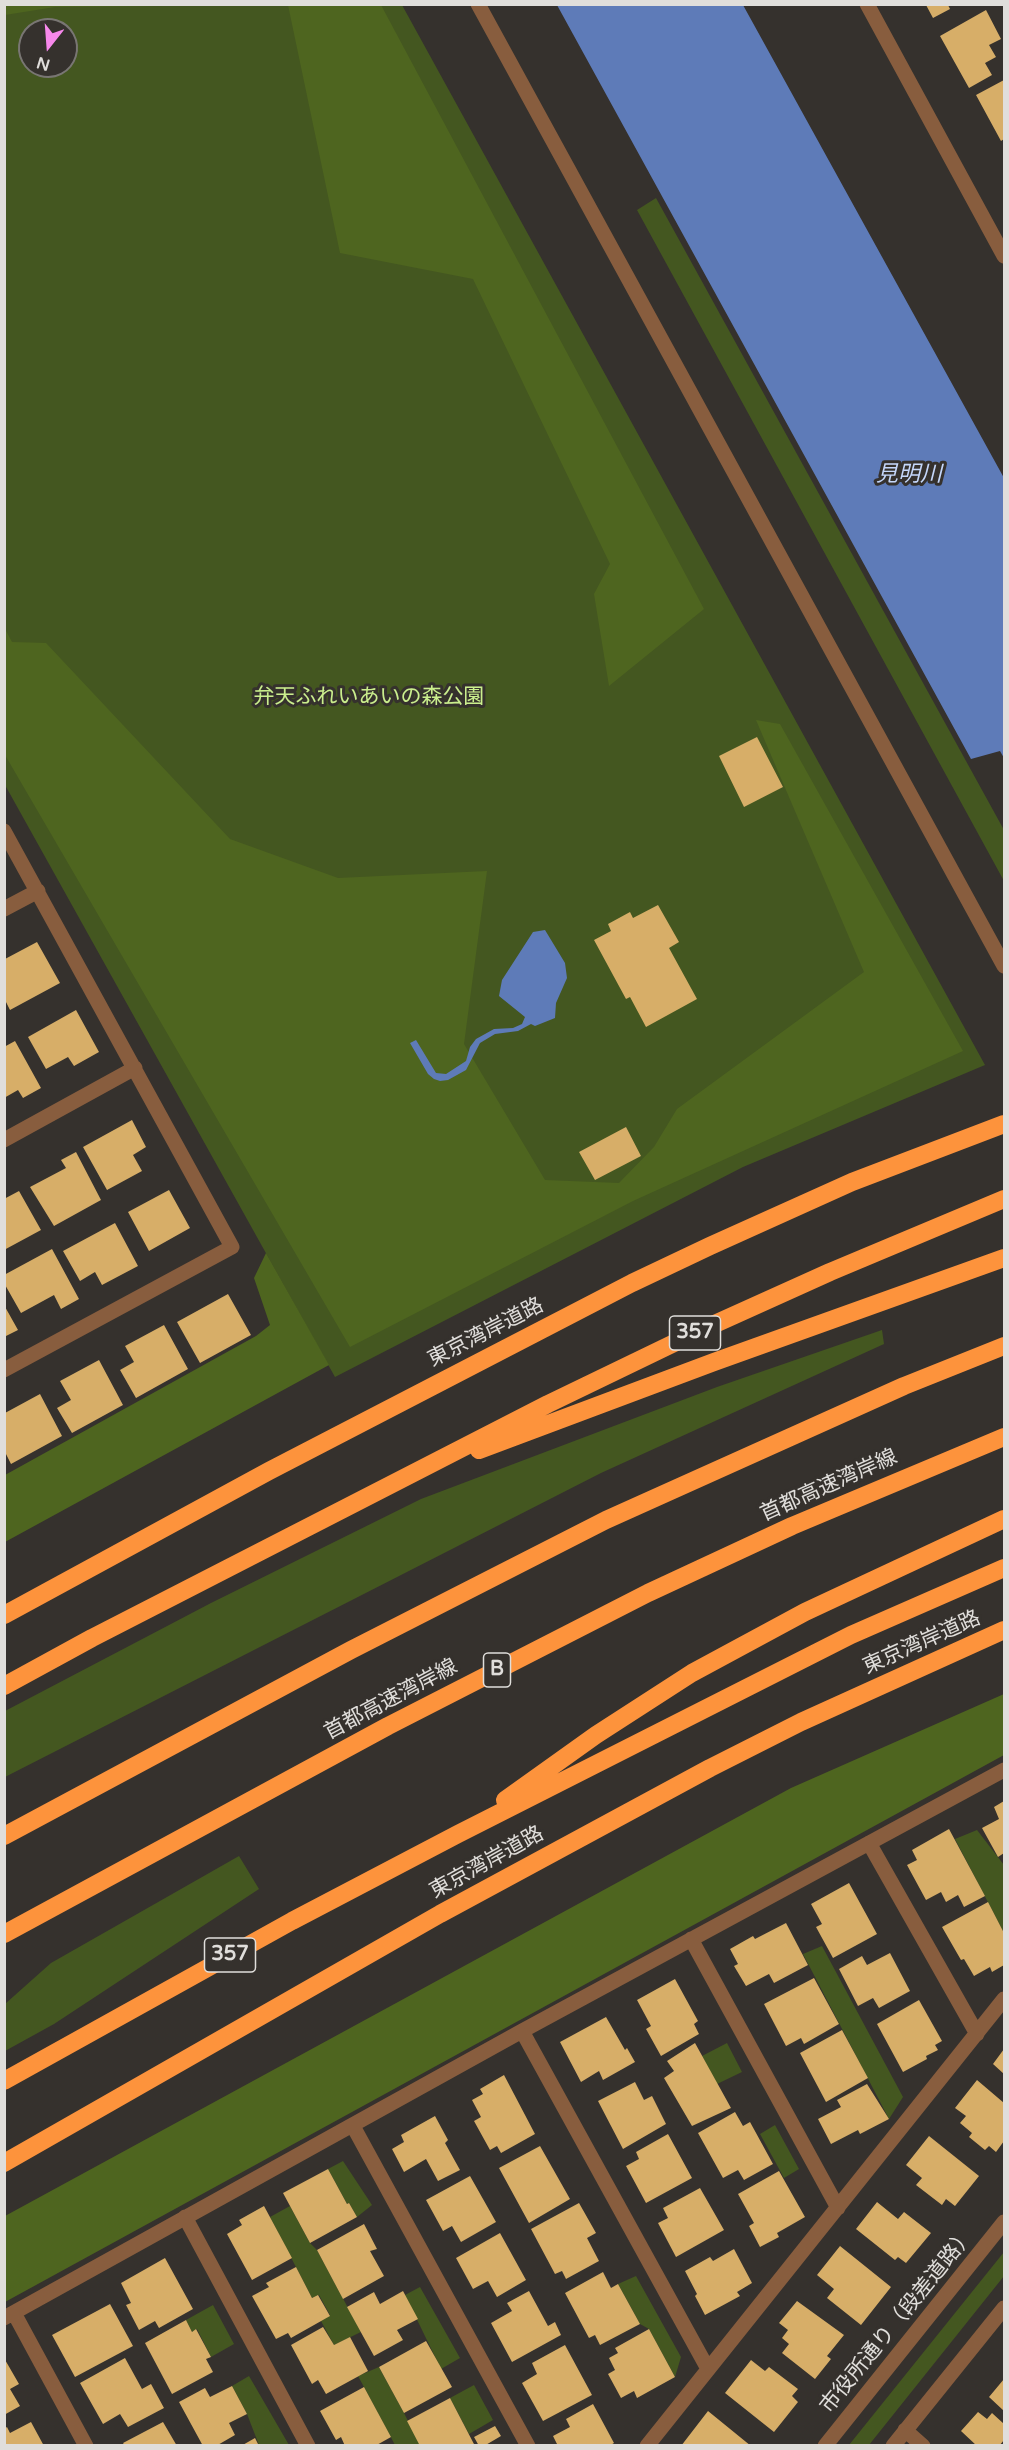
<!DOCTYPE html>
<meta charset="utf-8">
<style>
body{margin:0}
#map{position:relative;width:1009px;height:2450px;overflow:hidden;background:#35312d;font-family:"Varela Round",sans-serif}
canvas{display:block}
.frame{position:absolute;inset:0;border:6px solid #e0dedb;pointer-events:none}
.north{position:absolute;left:18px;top:18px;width:60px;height:60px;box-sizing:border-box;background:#35312d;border:2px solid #797673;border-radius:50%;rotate:197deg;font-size:16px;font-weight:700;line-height:24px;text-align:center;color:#e0dedb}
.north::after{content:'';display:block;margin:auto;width:21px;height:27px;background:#f788eb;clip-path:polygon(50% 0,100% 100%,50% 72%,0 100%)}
</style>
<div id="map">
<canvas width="1009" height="2450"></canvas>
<div class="frame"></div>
<div class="north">N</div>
</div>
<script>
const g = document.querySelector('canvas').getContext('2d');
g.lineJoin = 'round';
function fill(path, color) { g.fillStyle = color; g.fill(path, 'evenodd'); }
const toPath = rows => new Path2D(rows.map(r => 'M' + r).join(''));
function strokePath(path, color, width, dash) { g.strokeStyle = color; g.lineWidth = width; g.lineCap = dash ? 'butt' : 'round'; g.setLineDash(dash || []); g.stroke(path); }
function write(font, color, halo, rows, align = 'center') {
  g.font = font + ' "Varela Round","Noto Sans JP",sans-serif'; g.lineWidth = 6; g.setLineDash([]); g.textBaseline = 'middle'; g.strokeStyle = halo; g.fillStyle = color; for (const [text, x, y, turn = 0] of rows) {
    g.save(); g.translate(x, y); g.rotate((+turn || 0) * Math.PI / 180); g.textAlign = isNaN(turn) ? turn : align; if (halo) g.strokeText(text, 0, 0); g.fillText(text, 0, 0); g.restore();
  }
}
const green = toPath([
 [4,5,402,5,985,1065,743,1167,335,1377,5,785],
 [30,30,66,30,66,66,30,66],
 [656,198,1004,830,1004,881,637,210],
 [882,1330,884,1344,601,1473,5,1777,5,1711,211,1603,421,1499,717,1387],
 [977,1830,1004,1865,1004,1933,955,1839],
 [239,1856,259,1889,54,2024,5,2051,5,2004,51,1963],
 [822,1946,903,2097,889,2119,803,1954],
 [727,2043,742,2072,717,2084,702,2056],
 [775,2125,799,2169,784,2178,760,2134],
 [343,2161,372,2205,357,2217,349,2203,347,2204,328,2169],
 [290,2206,310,2243,317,2250,361,2332,334,2345,321,2321,330,2315,319,2295,312,2298,270,2217],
 [1004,2252,1004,2276,869,2445,849,2445],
 [636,2276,681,2357,675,2377,649,2329,640,2324,618,2284],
 [420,2287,460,2358,441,2369,405,2295],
 [213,2305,234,2344,211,2357,197,2329,192,2332,186,2320],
 [379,2367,404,2413,420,2445,395,2445,364,2387,358,2376],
 [249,2376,289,2445,259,2445,247,2414,232,2386],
 [474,2385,493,2420,469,2434,450,2398]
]);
const forest = toPath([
 [5,4,270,4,270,5,55,7,5,15],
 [288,5,381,5,704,609,609,686,594,594,610,564,473,279,340,253],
 [4,627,12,642,46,643,230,839,338,878,487,871,464,1044,545,1180,619,1183,654,1147,677,1109,864,972,756,720,780,724,963,1051,633,1201,350,1347,5,755],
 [266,1253,329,1365,5,1542,5,1475,256,1336,270,1325,254,1278],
 [1004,1694,1004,1755,5,2302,5,2216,791,1788]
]);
const water = toPath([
 [557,5,743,5,1004,478,1004,758,1000,751,971,759],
 [545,930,565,963,567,978,556,1003,555,1018,535,1026,531,1024,518,1031,495,1034,480,1043,466,1070,448,1080,440,1081,434,1079,428,1074,410,1043,416,1040,436,1073,446,1074,466,1061,470,1047,476,1039,494,1029,513,1028,522,1024,525,1017,499,996,502,980,533,932]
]);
const building = toPath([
 [926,5,948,5,950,9,933,18],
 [986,10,1001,39,989,45,996,57,985,63,992,75,969,88,940,36],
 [1004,80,1004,139,1001,141,976,95],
 [757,737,783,787,744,807,719,756],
 [658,905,679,942,669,948,697,999,646,1027,630,997,626,999,594,940,611,931,608,924,630,912,633,918],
 [37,942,60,983,10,1010,5,1000,5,959],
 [76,1010,99,1052,74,1066,68,1057,46,1069,28,1037],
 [15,1041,41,1088,23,1098,18,1090,4,1098,4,1047],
 [132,1120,146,1147,133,1155,142,1171,107,1190,83,1147],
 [626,1127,641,1156,595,1180,579,1152],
 [76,1152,101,1200,54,1226,30,1187,66,1168,61,1160],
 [169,1190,190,1228,149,1251,128,1212],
 [19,1191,41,1230,4,1250,4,1199],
 [115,1223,138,1266,102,1285,95,1272,80,1281,63,1251],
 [52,1249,79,1299,61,1309,54,1295,21,1313,4,1283,4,1275],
 [228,1294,251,1335,200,1363,177,1322],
 [4,1305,18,1330,4,1337],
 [164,1325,188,1369,136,1398,120,1370,134,1362,125,1346],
 [99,1360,123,1405,72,1433,57,1408,71,1400,60,1381],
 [40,1394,62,1436,11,1464,5,1452,5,1413],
 [1004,1801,1004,1853,998,1857,982,1828,999,1819,994,1807],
 [949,1829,985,1896,964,1907,958,1895,946,1902,941,1892,926,1900,907,1865,917,1860,912,1850],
 [849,1883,877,1934,833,1958,816,1927,822,1924,811,1904],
 [988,1902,1004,1933,1004,1965,992,1972,990,1967,974,1976,964,1959,961,1960,942,1927],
 [786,1923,808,1965,774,1983,769,1974,746,1986,734,1966,738,1964,730,1949,753,1936,755,1939],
 [890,1953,910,1991,879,2008,873,1998,858,2006,839,1969,862,1956,867,1965],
 [814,1978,839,2024,804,2044,801,2038,786,2046,764,2004],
 [675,1979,698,2021,694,2024,699,2034,661,2056,646,2029,651,2026,637,2000],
 [919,2000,942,2041,935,2045,938,2050,926,2056,927,2059,903,2072,877,2024],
 [606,2017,625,2050,627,2048,635,2062,603,2080,599,2071,581,2082,560,2042],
 [842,2030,868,2078,826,2102,800,2053],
 [695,2043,731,2108,692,2126,664,2078,674,2071,667,2061],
 [1004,2049,1004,2074,993,2064],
 [504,2075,535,2134,501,2153,497,2146,490,2150,474,2121,481,2117,472,2100,483,2094,480,2089],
 [977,2080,1004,2103,1004,2141,996,2152,989,2146,985,2150,969,2137,972,2133,960,2123,966,2116,955,2108],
 [635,2082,644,2100,652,2096,666,2124,623,2149,598,2101],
 [867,2084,889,2119,860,2134,858,2130,831,2144,818,2119,841,2107,837,2100],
 [735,2112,743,2126,750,2122,773,2164,744,2180,738,2170,723,2178,698,2133],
 [435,2116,448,2140,445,2143,460,2170,438,2181,426,2159,404,2172,392,2149,404,2142,401,2135],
 [668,2134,692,2178,646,2203,626,2166,639,2159,636,2152],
 [929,2136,979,2176,955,2206,946,2199,942,2205,916,2185,922,2178,906,2165],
 [540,2146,570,2199,529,2223,499,2168],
 [328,2169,347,2204,349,2203,357,2217,310,2243,283,2193],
 [779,2171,805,2217,777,2233,779,2237,760,2247,749,2226,754,2223,738,2194],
 [470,2176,496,2222,461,2242,452,2226,443,2231,426,2200],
 [700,2188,724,2230,676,2257,658,2223,668,2218,663,2208],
 [877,2202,898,2219,904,2212,931,2233,906,2263,898,2257,895,2260,856,2229],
 [579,2203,596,2233,587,2238,599,2261,566,2279,562,2271,555,2274,531,2229],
 [264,2206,292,2258,252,2280,227,2234,242,2225,239,2220],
 [364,2224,377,2249,370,2251,384,2276,343,2299,317,2250],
 [500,2233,526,2280,497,2297,488,2281,473,2289,456,2258],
 [840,2246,891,2287,861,2325,827,2298,834,2289,817,2275],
 [734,2249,752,2283,737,2292,740,2296,705,2315,695,2296,697,2294,685,2271,710,2257,713,2261],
 [165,2258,193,2309,159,2328,155,2321,139,2330,126,2305,131,2303,121,2283],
 [296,2267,312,2298,318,2295,330,2316,291,2338,288,2333,276,2339,252,2296,269,2287,266,2283],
 [603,2272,611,2288,618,2284,640,2324,600,2345,595,2335,589,2338,565,2293],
 [403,2291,418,2319,397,2330,403,2340,374,2356,347,2307,374,2292,380,2304],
 [529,2291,548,2326,555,2322,561,2335,512,2362,491,2323,512,2311,507,2303],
 [797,2301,844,2335,827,2356,831,2359,815,2379,782,2353,789,2344,782,2338,788,2330,779,2323],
 [110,2304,133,2346,75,2377,52,2335],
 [186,2320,192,2332,196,2329,211,2357,206,2359,213,2372,172,2394,145,2343],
 [323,2327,334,2345,350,2337,368,2371,326,2394,318,2380,312,2384,291,2345],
 [649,2329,675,2377,637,2398,634,2391,621,2398,608,2374,615,2370,609,2358,618,2353,615,2348],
 [426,2341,452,2387,404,2413,379,2367],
 [565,2345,592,2395,543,2421,522,2383,537,2374,532,2363],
 [4,2358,19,2384,10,2389,20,2406,4,2415],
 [125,2358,142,2389,151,2384,164,2408,128,2427,120,2414,103,2424,80,2383],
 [751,2360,765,2371,769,2367,798,2389,792,2396,798,2402,774,2432,725,2393],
 [1004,2379,1004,2411,989,2397],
 [232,2386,247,2414,229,2423,235,2435,216,2446,203,2446,179,2402,205,2388,210,2397],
 [364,2387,391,2437,375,2446,345,2446,341,2437,336,2440,320,2411],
 [450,2398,475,2446,420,2446,407,2421],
 [593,2404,614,2443,609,2446,558,2446,553,2436,570,2427,566,2419],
 [708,2411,751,2446,681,2446],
 [978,2412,987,2419,992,2413,1004,2424,1004,2440,999,2446,977,2446,961,2431],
 [31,2422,44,2446,4,2446,4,2429,7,2427,10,2433],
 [163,2422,177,2446,125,2446,123,2443],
 [495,2426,501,2436,484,2446,479,2446,474,2437],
 [255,2438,259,2446,241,2446]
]);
const minor = toPath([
 [478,4,1004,966],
 [867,4,1004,256],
 [4,831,232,1247,4,1370],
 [4,909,38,891],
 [4,1140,135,1068],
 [869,1843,977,2034],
 [691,1939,838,2208],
 [522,2031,708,2369],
 [353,2126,528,2446],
 [185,2217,308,2446],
 [14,2313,86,2446],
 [4,2318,522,2031,1004,1770],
 [905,2430,923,2446],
 [647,2446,1004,1999],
 [825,2446,1004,2222],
 [893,2446,1004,2308]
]);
const highway = toPath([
 [479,1450,714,1362,1004,1258],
 [4,1615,269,1471,632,1283,710,1246,852,1182,1004,1124],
 [4,1686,92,1638,548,1404,697,1332,830,1272,1004,1199],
 [505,1800,596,1735,692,1673,805,1612,1004,1519],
 [4,1836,351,1650,606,1520,904,1386,1004,1346],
 [4,1934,388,1726,648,1593,792,1526,1004,1437],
 [4,2081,292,1921,458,1834,851,1635,1004,1568],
 [4,2163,440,1914,710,1768,801,1722,1004,1630]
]);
const shields = [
 [695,1333,51],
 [497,1670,27],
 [230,1955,51]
];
const shieldNames = [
 ["357",695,1333],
 ["B",497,1670],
 ["357",230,1955]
];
const parkNames = [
 ["弁天ふれいあいの森公園",369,697]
];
const streetNames = [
 ["東京湾岸道路",486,1333,-27],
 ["首都高速湾岸線",829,1486,-24],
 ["東京湾岸道路",922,1643,-24],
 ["首都高速湾岸線",391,1700,-28],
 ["東京湾岸道路",487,1863,-29],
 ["市役所通り（段差道路）",898,2321,-51]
];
const waterNames = [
 ["見明川",909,475]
];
fill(green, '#445720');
fill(forest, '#4e651f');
fill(water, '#5e7bb8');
fill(building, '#d7ae68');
strokePath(minor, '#885d3e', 15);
strokePath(highway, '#fd933c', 18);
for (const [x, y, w] of shields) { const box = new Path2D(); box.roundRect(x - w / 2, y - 17, w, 34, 4.5); g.fillStyle = '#35312d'; g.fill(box); strokePath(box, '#e0dedb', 1.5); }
write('bold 20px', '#e0dedb', null, shieldNames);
write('21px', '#caee8d', '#35312d', parkNames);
write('21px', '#e0dedb', '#35312d', streetNames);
write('italic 22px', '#c5d7fa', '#35312d', waterNames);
</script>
